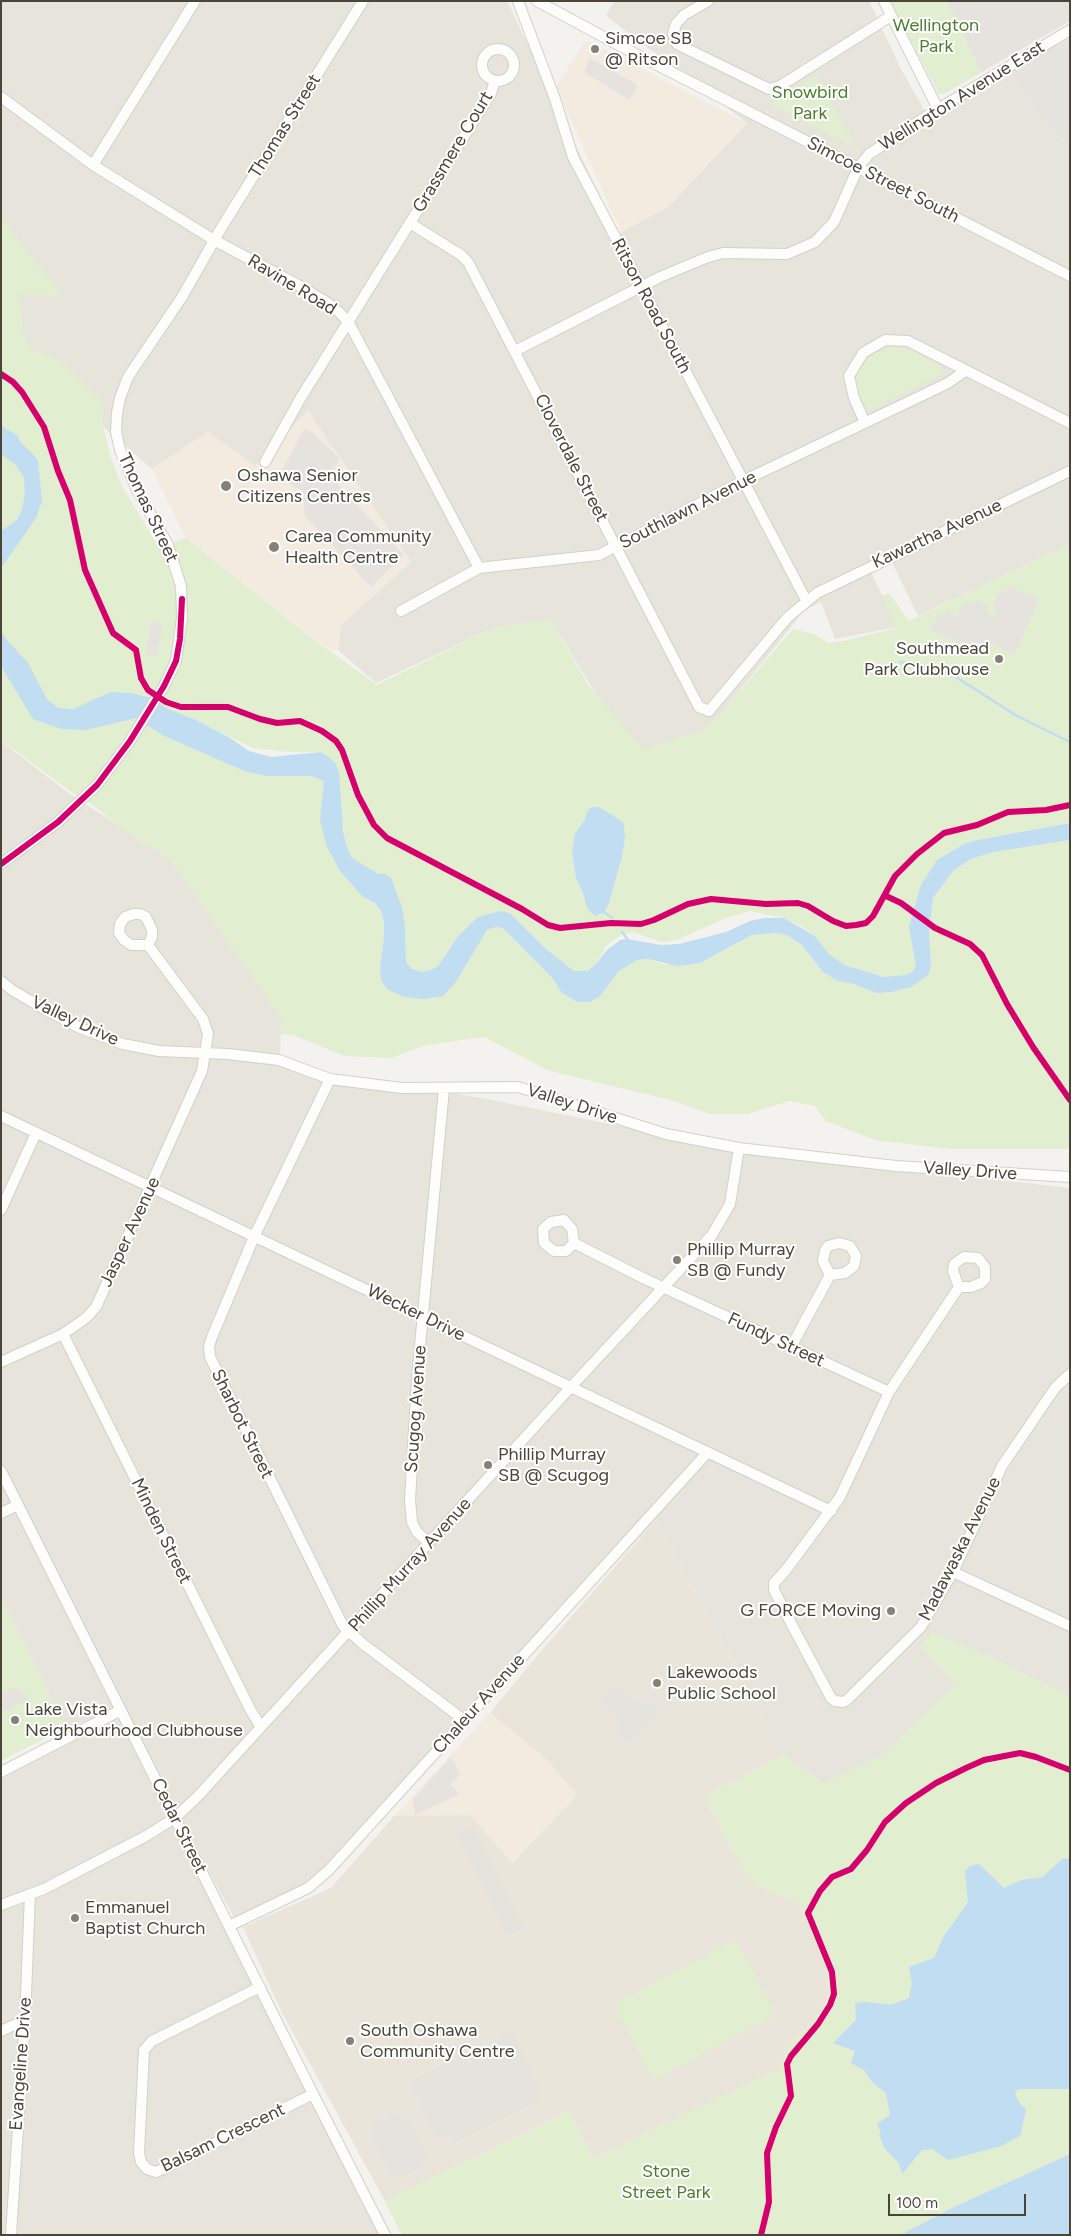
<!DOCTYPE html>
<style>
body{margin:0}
#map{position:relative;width:1071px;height:2236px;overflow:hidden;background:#f4f2ee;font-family:Figtree,sans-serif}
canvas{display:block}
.frame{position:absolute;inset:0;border:2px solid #4b4439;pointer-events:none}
.scale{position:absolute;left:888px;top:2194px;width:138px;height:22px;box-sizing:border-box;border:2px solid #4b4439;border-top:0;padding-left:6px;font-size:15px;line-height:18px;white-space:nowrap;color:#4b4439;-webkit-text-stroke:4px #fff;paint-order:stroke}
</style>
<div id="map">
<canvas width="1071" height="2236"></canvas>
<div class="frame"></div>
<div class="scale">100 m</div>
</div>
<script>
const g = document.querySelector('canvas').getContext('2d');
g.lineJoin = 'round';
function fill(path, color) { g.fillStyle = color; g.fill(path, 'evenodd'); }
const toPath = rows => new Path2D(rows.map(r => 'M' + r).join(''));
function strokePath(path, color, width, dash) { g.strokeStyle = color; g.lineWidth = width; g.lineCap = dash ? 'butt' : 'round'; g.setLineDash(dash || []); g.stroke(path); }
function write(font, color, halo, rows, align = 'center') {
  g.font = font + ' Figtree,sans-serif'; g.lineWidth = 4; g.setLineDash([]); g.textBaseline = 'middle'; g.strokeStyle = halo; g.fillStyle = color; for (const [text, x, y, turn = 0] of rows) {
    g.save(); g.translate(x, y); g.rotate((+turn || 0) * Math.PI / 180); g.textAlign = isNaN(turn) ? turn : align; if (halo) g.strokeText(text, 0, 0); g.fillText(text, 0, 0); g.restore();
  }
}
const residential = toPath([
 [1,1,507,1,618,234,669,206,747,123,606,16,614,1,869,1,901,69,930,120,1009,71,1051,132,1070,145,1070,544,918,616,892,562,871,572,897,627,835,639,821,602,804,611,707,731,638,763,550,619,493,628,376,683,338,650,341,625,411,562,308,411,255,466,208,432,152,469,27,361,1,304],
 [1,741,67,792,171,860,281,1017,280,1066,482,1098,727,1148,1070,1188,1070,1696,987,1656,932,1633,920,1647,956,1684,884,1754,823,1784,783,1755,730,1654,656,1520,319,1880,235,1919,131,1729,384,2235,1,2235,1,1772,117,1712,65,1728,1,1596]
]);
const commercial = toPath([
 [586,40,747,123,668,206,621,232,556,87],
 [308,411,411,562,341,625,338,650,328,649,186,538,152,469,208,432,255,466],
 [490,1713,545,1758,577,1795,511,1863,470,1816,394,1816]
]);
const industrial = toPath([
 [946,1,1070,1,1070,21,982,72],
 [1070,38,1070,145,1051,132,1009,71]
]);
const education = toPath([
 [656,1520,730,1654,783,1755,708,1795,707,1802,744,1871,759,1887,803,1904,827,1970,828,1998,821,2011,790,2045,784,2054,779,2069,593,2159,570,2111,385,2201,281,2011,243,1927,331,1888,394,1816,470,1815,512,1863,577,1795,545,1758,490,1713,541,1651]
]);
const green = toPath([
 [890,1,946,1,982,72,944,94,939,94],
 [817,75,856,146,855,147,770,104],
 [1,217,63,296,19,295,24,336,32,350,58,358,104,403,102,422,111,459,122,486,159,548,186,538,320,644,377,685,493,628,550,619,589,686,643,749,700,731,723,711,793,629,814,634,828,643,843,641,896,628,882,596,889,593,909,621,1070,544,1070,823,977,840,964,844,937,860,916,957,916,966,912,972,905,975,884,977,844,965,828,953,815,936,801,926,784,918,750,911,726,918,679,939,662,942,633,932,621,935,606,946,596,964,588,971,582,972,574,971,546,949,510,913,478,917,459,935,438,966,431,970,422,972,412,969,406,962,405,927,385,874,378,874,365,867,352,858,347,847,328,756,320,752,289,752,253,748,194,719,168,709,148,698,162,735,244,771,266,776,311,776,324,781,327,847,340,871,362,896,375,903,381,911,384,921,384,937,380,967,387,989,404,997,422,999,443,995,456,982,487,930,496,927,502,928,509,934,554,980,561,992,600,996,619,971,637,960,648,959,662,964,700,963,753,935,775,933,787,935,802,945,823,972,838,981,854,984,876,993,931,965,929,933,933,898,954,870,971,859,993,852,1070,840,1070,1149,950,1149,875,1140,826,1121,815,1106,789,1101,748,1114,710,1114,671,1100,550,1071,484,1037,426,1045,391,1058,344,1056,293,1035,281,1034,281,1017,171,860,116,824,79,794,77,796,1,740],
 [892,347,911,350,941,366,940,376,871,409,863,407,854,384,857,368,870,355],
 [1,1596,65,1728,1,1761],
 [932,1632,987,1656,1070,1696,1070,2154,952,2208,900,2235,402,2235,385,2201,570,2111,593,2159,779,2069,784,2053,790,2045,821,2011,828,1998,827,1970,803,1914,803,1905,759,1887,744,1871,707,1802,708,1795,783,1755,823,1784,884,1754,956,1684,920,1647],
 [736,1940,776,2015,654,2080,614,2004]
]);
const parking = toPath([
 [590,58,638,85,629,100,584,72],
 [1050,61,1070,91,1070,110,1051,122,1023,79],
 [304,429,312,432,340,459,330,476,404,555,371,587,305,516,303,491,278,478],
 [1011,587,1039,600,1014,655,991,643,984,657,930,629,937,618,947,612,958,617,965,602,972,605,975,599,989,605,985,613,995,617,998,611,992,609,1000,590,1007,593],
 [154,620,163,625,156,657,145,654,151,623],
 [615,1683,634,1702,638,1699,643,1703,649,1698,661,1710,629,1744,615,1731,620,1726,615,1720,618,1717,600,1699],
 [14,1687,19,1693,26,1693,29,1699,1,1712,1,1694],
 [451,1757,461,1774,450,1784,460,1794,415,1815,413,1799],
 [466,1828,475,1832,483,1843,525,1928,507,1937,457,1832],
 [512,2032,540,2092,537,2094,540,2100,453,2143,449,2135,438,2140,410,2081],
 [397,2113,398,2116,404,2113,428,2161,421,2164,423,2167,401,2178,399,2175,392,2178,370,2130,376,2127,374,2124]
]);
const water = toPath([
 [1,426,17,435,21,443,33,454,38,461,42,501,36,518,1,568,1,531,17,520,22,510,25,492,24,478,16,465,1,454],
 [1,631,7,640,28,663,47,699,58,708,73,709,111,692,130,693,148,697,168,709,194,719,227,736,249,751,271,757,320,752,328,756,335,763,339,773,343,831,347,847,352,858,378,874,385,874,391,878,402,907,405,927,406,962,412,969,422,972,431,970,438,966,459,935,478,917,500,911,510,913,546,949,574,971,588,971,596,964,606,951,620,940,627,939,661,945,679,944,726,932,750,921,764,918,784,918,815,936,828,953,844,965,884,977,905,975,912,972,916,966,909,927,921,885,937,860,964,844,977,840,1070,823,1070,840,993,852,971,859,954,870,933,898,929,933,931,965,928,975,911,987,891,992,876,993,854,984,838,981,823,972,802,945,787,935,775,933,752,935,700,963,678,966,648,959,637,960,619,971,600,996,590,1002,577,1002,561,992,554,980,509,934,502,928,496,927,487,930,456,982,443,996,422,999,404,997,387,989,381,980,380,968,384,937,384,921,381,911,375,903,362,896,340,871,327,847,320,820,324,781,311,776,266,776,244,771,162,735,136,718,86,730,61,729,33,719,1,666],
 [599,807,623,822,625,836,622,856,609,903,604,912,596,916,588,910,583,893,576,878,572,852,575,834,584,821,589,808],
 [1070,1858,1070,2089,1019,2089,1015,2093,1018,2101,1026,2110,1020,2136,1001,2146,948,2160,932,2149,922,2150,902,2174,899,2163,885,2149,879,2135,881,2132,877,2124,890,2115,886,2093,872,2082,864,2070,851,2063,855,2051,833,2043,856,2020,855,2003,867,2002,891,2005,909,1998,912,1984,909,1967,934,1958,944,1936,968,1902,965,1871,970,1866,979,1864,1004,1888,1021,1880,1043,1877,1062,1859],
 [1070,2154,1070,2235,900,2235,952,2208]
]);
const stream = toPath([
 [900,662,930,667,956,677,1017,716,1070,742],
 [604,912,612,918],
 [622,932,629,941]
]);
const minor = toPath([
 [518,1,555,99,573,157,806,600],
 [537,1,628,50,1070,276],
 [708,1,684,15,676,24,673,34,677,44,769,89,780,86,891,16],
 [884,1,938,109],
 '482 65a16 16 0 1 1 32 0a16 16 0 1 1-32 0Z',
 [1,97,93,165,214,240,298,285,328,303,339,312,349,323,479,568],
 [93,165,195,1],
 [410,223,461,255,468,262,699,707,709,711,787,618,817,593,1070,471],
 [515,351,660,277,708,257,723,253,787,254,815,242,834,222,858,168,869,154,938,109,1070,30],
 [865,423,854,398,849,376,863,353,885,340,908,341,1070,423],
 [265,462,300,399,491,93,495,81],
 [401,611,479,568,599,555,743,481,948,383,965,371],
 [1,864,58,822,97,785,130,741,164,686,176,661,182,618,181,586,168,545,137,490,120,450,116,432,117,413,120,398,128,377,182,297,223,225,363,1],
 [1,981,12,990,46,1010,80,1028,123,1044,159,1051,228,1054,279,1060,330,1079,402,1088,518,1087,666,1134,739,1148,896,1166,1070,1177],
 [330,1079,254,1237,212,1337,209,1346,210,1357,343,1626,363,1644,464,1720],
 [1,1116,831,1511],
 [1,1210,36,1133],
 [574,1243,566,1251,554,1251,544,1243,543,1229,551,1222,564,1220,572,1229,574,1243,643,1278,889,1392],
 [959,1287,953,1271,954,1264,964,1257,978,1258,985,1267,985,1279,981,1283,971,1287,959,1287,889,1392,840,1497,786,1570,774,1583,774,1590,793,1627,831,1698,835,1701,843,1702,847,1700,921,1627,953,1572,1002,1466,1055,1388,1070,1374],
 [63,1334,251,1711,261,1727],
 [791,1347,830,1275,845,1273,854,1266,856,1256,850,1246,839,1243,828,1246,825,1251,823,1261,830,1275],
 [1,1362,63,1334,86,1318,96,1307,202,1071,208,1034,203,1019,148,945,152,937,152,930,146,917,140,914,134,914,125,917,120,924,119,933,124,940,131,945,148,945],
 [1,1471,313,2094,385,2235],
 [1,1513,18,1505],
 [429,1543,417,1532,412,1522,410,1500,417,1378,444,1089],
 [953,1572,1070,1626],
 [1,1772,121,1710],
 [1,1905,44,1889,146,1836,175,1818,199,1795,570,1388,712,1235,730,1204,739,1148],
 [229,1926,308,1888,329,1870,707,1453],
 [260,1987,152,2041,144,2050,139,2153,141,2162,147,2169,156,2172,167,2167,313,2094],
 [1,2031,25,2020],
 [11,2235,25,2020,30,1894]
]);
const cycleway = toPath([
 [1,374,13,382,22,392,44,427,58,471,70,500,85,570,113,633,136,650,141,678,148,690,166,702,181,707,228,707,260,719,277,723,300,721,322,731,336,741,342,750,358,795,374,825,387,838,522,909,548,925,560,928,611,923,641,924,654,920,688,904,711,899,766,904,798,903,808,906,833,921,846,926,856,925,866,923,873,916,895,876,917,854,944,833,977,825,1008,812,1046,810,1070,805],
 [1,864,58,822,97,785,130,741,164,686,176,661,180,639,182,599],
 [886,896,901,903,935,928,970,944,982,955,1007,1004,1033,1047,1070,1100],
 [761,2235,769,2202,767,2153,776,2127,791,2096,787,2064,791,2056,818,2024,830,2005,834,1994,832,1972,808,1913,820,1891,832,1877,851,1869,867,1850,885,1822,906,1803,936,1783,966,1768,984,1760,1020,1753,1036,1757,1070,1770]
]);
const markers = [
 [595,49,5,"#868178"],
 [226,486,6,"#868178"],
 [274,547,6,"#868178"],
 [999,659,5,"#868178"],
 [677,1260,5,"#868178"],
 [488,1465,5,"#868178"],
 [891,1611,5,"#868178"],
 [657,1683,5,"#868178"],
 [15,1720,5,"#868178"],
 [75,1918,5,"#868178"],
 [350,2041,5,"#868178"]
];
const parkNames = [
 ["Wellington",936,26],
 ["Park",936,47],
 ["Snowbird",810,93],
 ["Park",810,114],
 ["Stone",666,2172],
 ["Street Park",666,2193]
];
const poiNames = [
 ["Simcoe SB",605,39],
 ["@ Ritson",605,60],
 ["Oshawa Senior",237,476],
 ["Citizens Centres",237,497],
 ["Carea Community",285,537],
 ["Health Centre",285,558],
 ["Southmead",989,649,"right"],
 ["Park Clubhouse",989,670,"right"],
 ["Phillip Murray",687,1250],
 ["SB @ Fundy",687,1271],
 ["Phillip Murray",498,1455],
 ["SB @ Scugog",498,1476],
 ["G FORCE Moving",881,1611,"right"],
 ["Lakewoods",667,1673],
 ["Public School",667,1694],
 ["Lake Vista",25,1710],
 ["Neighbourhood Clubhouse",25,1731],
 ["Emmanuel",85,1908],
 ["Baptist Church",85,1929],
 ["South Oshawa",360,2031],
 ["Community Centre",360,2052]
];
const streetNames = [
 ["Wellington Avenue East",962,96,-32],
 ["Thomas Street",285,126,-58],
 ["Grassmere Court",453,152,-59],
 ["Simcoe Street South",883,180,27],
 ["Ravine Road",292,285,31],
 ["Ritson Road South",651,306,62],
 ["Cloverdale Street",571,458,63],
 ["Thomas Street",148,508,65],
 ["Southlawn Avenue",688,510,-27],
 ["Kawartha Avenue",937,534,-25],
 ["Valley Drive",75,1021,25],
 ["Valley Drive",572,1104,18],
 ["Valley Drive",970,1171,4],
 ["Jasper Avenue",130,1232,-65],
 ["Wecker Drive",416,1313,26],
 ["Fundy Street",776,1340,25],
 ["Scugog Avenue",416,1409,-86],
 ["Sharbot Street",242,1424,64],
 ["Minden Street",161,1531,64],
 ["Madawaska Avenue",960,1549,-63],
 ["Phillip Murray Avenue",410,1565,-48],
 ["Chaleur Avenue",479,1704,-48],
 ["Cedar Street",179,1826,64],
 ["Evangeline Drive",21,2064,-86],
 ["Balsam Crescent",223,2138,-26]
];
fill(residential, '#e7e4dc');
fill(commercial, '#f3ebdf');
fill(industrial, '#e6e2de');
fill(education, '#eae5da');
fill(green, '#e1eecf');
fill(parking, '#e6e3df');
fill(water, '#c0ddf1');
strokePath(stream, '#c0ddf1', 2.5);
strokePath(minor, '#d2d0cb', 12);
strokePath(minor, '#fdfdfc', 10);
strokePath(cycleway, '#d6006c', 6);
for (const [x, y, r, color] of markers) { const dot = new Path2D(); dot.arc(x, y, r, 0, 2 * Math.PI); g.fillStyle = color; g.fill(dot); strokePath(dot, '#fff', 2); }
write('18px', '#4a7f2a', '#fff', parkNames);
write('18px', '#4b4439', '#fff', poiNames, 'left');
write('18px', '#4b4439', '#fff', streetNames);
</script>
